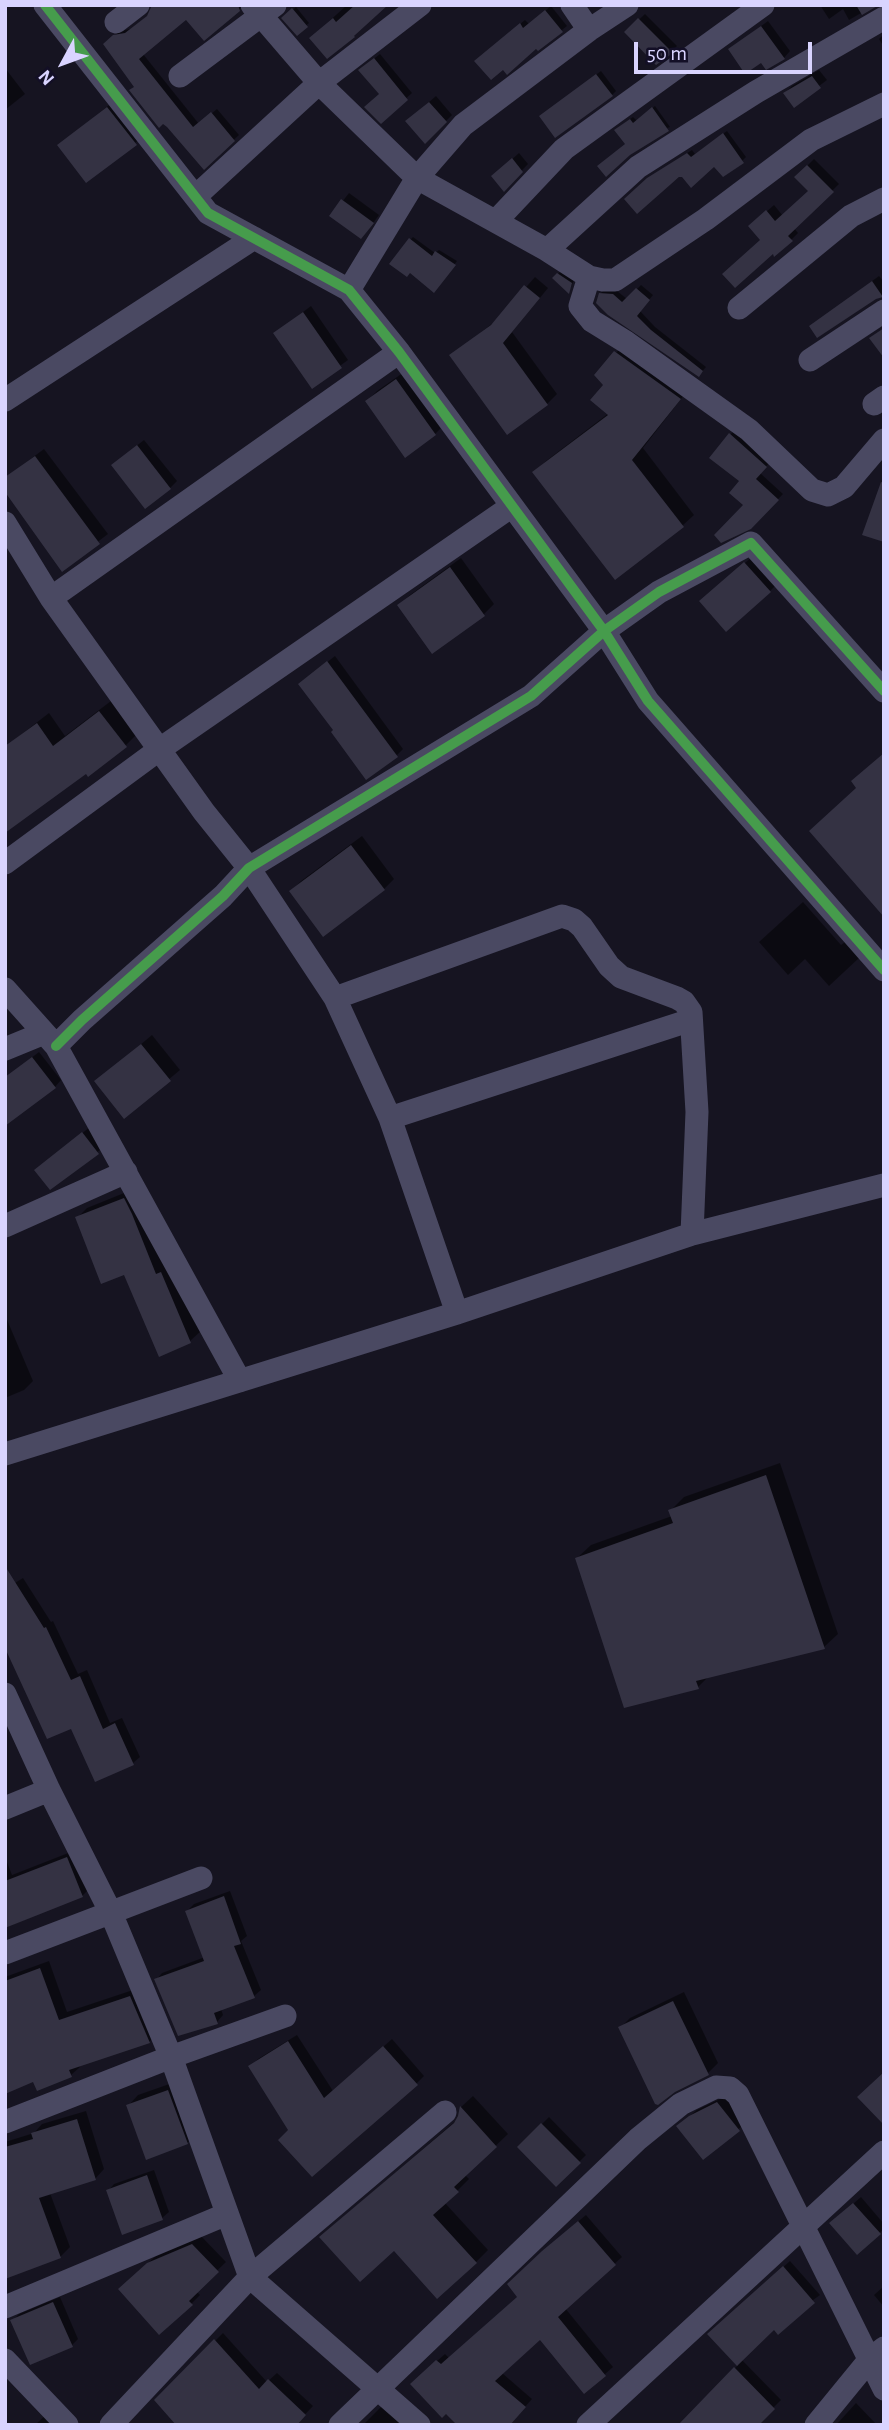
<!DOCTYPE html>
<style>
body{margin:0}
#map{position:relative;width:889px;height:2430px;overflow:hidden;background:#161421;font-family:"Alegreya Sans",sans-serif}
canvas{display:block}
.frame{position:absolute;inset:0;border:7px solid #d9d4ff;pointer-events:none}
.north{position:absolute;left:28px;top:28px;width:70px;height:70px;-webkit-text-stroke:5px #130f26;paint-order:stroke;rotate:229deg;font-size:19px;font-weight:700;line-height:28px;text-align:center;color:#d9d4ff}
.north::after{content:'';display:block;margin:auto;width:24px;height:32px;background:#d9d4ff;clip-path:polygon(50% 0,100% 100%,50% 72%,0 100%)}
.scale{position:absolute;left:634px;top:42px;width:178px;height:32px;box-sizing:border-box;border:4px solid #d9d4ff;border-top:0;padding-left:9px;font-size:21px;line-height:24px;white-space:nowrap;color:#d9d4ff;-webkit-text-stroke:5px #130f26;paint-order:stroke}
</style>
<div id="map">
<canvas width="889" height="2430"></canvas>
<div class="frame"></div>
<div class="north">N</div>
<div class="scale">50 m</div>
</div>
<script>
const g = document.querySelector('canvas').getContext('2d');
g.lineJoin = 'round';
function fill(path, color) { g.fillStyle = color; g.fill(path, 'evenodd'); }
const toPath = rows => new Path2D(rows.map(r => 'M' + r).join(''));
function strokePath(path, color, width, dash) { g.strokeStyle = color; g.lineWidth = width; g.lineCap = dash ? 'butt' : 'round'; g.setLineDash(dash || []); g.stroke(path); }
const shadow = toPath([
 [153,5,243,5,239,10,186,18,143,54,199,124,217,109,239,135,204,167,136,86,110,39,120,31,131,29,150,14],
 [347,5,383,5,354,36,327,57,315,34],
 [820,5,875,5,849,20,843,9,829,19],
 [551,6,567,26,538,49,481,56,525,20,529,24],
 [296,7,309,23,297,33,284,18],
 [645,14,677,46,671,52,626,32],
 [768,21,790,51,784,58,762,61,730,49],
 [884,34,884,47,879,39],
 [380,54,412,93,381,121,381,93,366,65],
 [5,68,25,94,5,110],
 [819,70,827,80,794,105,785,93,792,86],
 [601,71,616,91,612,95,546,112],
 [436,96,452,115,425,142,414,115],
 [118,98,146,133,135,143,59,145],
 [655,106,670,127,627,143,619,127,633,117,637,121],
 [727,131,746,157,742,161,714,165,683,174,637,211,653,175,692,150,695,154],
 [519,153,528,164,504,189,500,170],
 [814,159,839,184,794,228,798,233,791,240,757,220,774,205,783,216,810,191,796,177],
 [349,193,379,215,368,230,332,215],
 [413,237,435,253,439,250,457,261,437,288,410,240],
 [561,271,574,280,569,291,554,278],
 [879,276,884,282,882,296,811,326],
 [535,277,548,288,512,332,557,394,547,404,508,432,452,355,498,319],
 [641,285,653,295,640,311,655,327,706,367,699,375,600,294,604,290,617,291,627,299],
 [311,306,348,360,312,386,275,333],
 [627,341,691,386,643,448,694,515,682,526,535,472,546,461,609,413,606,385,616,353],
 [407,370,445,424,435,434,405,455,367,401,377,391],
 [735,429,771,461,760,473,783,494,750,528,742,481,712,458],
 [144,440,177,481,170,488,120,459],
 [44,449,108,534,62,569,5,478],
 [752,557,776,585,770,591,707,595],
 [461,558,494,604,484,614,433,651,400,605,410,595],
 [335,656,403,749,397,755,335,730,307,678],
 [111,701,137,734,125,746,5,747,49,713,65,736],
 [362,836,394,879,384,889,291,891,301,881],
 [803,902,841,945,845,942,859,958,829,986,805,959,788,975,759,942],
 [152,1035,180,1070,124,1117,96,1082],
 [39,1052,61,1080,55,1087,5,1078],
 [90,1127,105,1146,51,1188,43,1164],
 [134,1189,201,1331,190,1341,160,1354,125,1273,77,1218,87,1208],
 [5,1315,33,1381,24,1390,5,1398],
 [780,1463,838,1634,824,1647,709,1676,698,1687,577,1558,591,1545,672,1516,670,1511,684,1497],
 [23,1578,51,1622,53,1621,78,1674,87,1670,110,1723,122,1718,140,1757,133,1763,96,1780,5,1589],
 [76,1850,91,1887,82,1896,5,1928,5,1857,12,1875],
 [230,1891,247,1936,241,1941,261,1990,254,1996,221,2009,223,2015,217,2022,156,1980,162,1973,205,1957,187,1911,194,1904],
 [49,1961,67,2012,139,1988,158,2033,149,2042,79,2065,80,2067,71,2075,34,2080,5,2093,5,1977],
 [684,1992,718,2063,708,2073,620,2028,630,2018],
 [297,2035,333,2091,392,2039,424,2076,416,2084,290,2130,250,2067,258,2059],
 [178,2081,197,2133,187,2143,128,2106,138,2095],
 [473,2096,508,2134,465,2175,469,2179,445,2203,488,2250,476,2262,394,2249,334,2225,458,2119,461,2107],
 [724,2097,746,2123,703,2158,685,2120,697,2110],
 [86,2111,104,2169,95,2179,50,2193,70,2247,60,2257,5,2277,5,2142,34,2133,42,2124],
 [549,2117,586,2155,556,2185,519,2147],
 [154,2170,169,2212,162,2218,108,2191,114,2184],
 [861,2197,884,2224,884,2229,858,2253,838,2217],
 [586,2215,622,2257,565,2308,613,2367,605,2374,585,2391,541,2338,502,2373,532,2399,509,2425,420,2376,445,2354,449,2358,519,2297,551,2244],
 [201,2236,226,2262,196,2291,200,2295,191,2304,129,2280,158,2254],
 [790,2261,820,2295,774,2328,741,2359,781,2400,756,2425,680,2425,738,2365,709,2334],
 [884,2286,884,2307,874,2295],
 [60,2297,78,2339,72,2345,12,2321,19,2314],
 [223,2333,267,2382,277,2373,313,2406,295,2425,156,2400],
 [856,2403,877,2425,836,2425],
 [382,2406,401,2425,363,2425],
 [50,2411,63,2425,35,2425]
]);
const building = toPath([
 [152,5,238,5,240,11,204,41,186,20,139,59,193,127,211,112,235,141,204,170,167,127,163,124,159,128,129,90,134,87,103,44,113,35,125,33,147,16],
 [355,5,388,5,354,36,355,37,327,59,309,38,333,18,336,22],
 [856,5,879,5,862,15],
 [292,8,308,27,297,36,281,18],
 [545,10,563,32,538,51,536,49,507,75,503,70,491,80,474,61,520,23,523,28],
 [638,18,673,53,656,65,624,32],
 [761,26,785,59,766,70,761,63,745,74,728,49],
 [374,58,408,100,381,124,364,107,379,94,358,70],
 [596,74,613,96,555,138,539,116],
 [812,76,821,88,794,108,783,93],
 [429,102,447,122,425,144,405,121],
 [107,107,137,145,86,183,57,145],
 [652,107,669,131,630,155,606,177,597,166,625,144,614,130,630,119,633,123],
 [723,133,744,163,723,177,714,167,691,188,682,177,679,177,637,214,624,199,647,178,687,153,691,157],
 [512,158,523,172,504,192,491,176],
 [807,165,834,192,788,236,793,241,774,257,773,254,735,288,722,274,760,240,748,226,766,210,775,221,808,191,794,177],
 [341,199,374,223,361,239,329,216],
 [409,238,432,256,435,251,456,265,434,293,410,273,407,277,389,264],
 [557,273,572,283,569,294,552,278],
 [872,281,883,297,876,299,817,338,809,326],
 [524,285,540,298,503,343,548,405,507,435,449,355,491,325],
 [636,288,650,300,637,316,651,330,703,371,699,377,608,315,596,303,599,293,613,294,622,302],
 [303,312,342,368,312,389,273,333],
 [884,328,884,358,869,338],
 [614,351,681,399,632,460,684,527,615,580,532,472,608,415,590,400,603,385,594,375],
 [396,379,436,435,405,458,365,401],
 [729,433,767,467,756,479,779,500,751,529,721,543,714,535,743,505,729,493,739,481,709,458],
 [137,445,171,489,145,509,111,465],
 [35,456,100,544,62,572,5,492,5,477],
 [881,482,884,483,884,542,862,535],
 [744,562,771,592,726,632,699,601],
 [450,567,485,616,432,654,397,605],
 [327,661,398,757,366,780,331,732,333,730,298,684],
 [99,711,127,747,88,777,86,774,5,833,5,746,37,723,53,746],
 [884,753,884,917,809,831,856,788,851,781],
 [351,845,385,890,323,937,289,891],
 [141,1044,171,1081,124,1119,94,1081],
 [32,1057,56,1088,5,1126,5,1077],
 [82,1132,99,1154,50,1190,34,1170],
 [124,1198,132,1214,156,1274,161,1272,191,1343,159,1357,124,1275,101,1284,75,1217],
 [766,1475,825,1649,696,1681,699,1689,624,1708,575,1558,673,1523,668,1510],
 [5,1566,44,1628,46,1627,71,1680,80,1676,103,1729,115,1723,134,1765,95,1782,71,1729,47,1739,5,1648],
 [67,1857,83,1897,5,1928,5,1881],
 [224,1896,241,1944,234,1946,255,1998,214,2013,218,2024,178,2036,154,1979,204,1961,185,1911],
 [40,1968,59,2020,130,1996,150,2043,69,2070,72,2077,37,2091,33,2082,5,2094,5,1981],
 [673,2001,709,2075,675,2092,658,2105,655,2104,618,2027],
 [288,2041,324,2098,383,2046,418,2085,312,2177,278,2140,288,2130,248,2066],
 [884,2072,884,2125,857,2097],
 [168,2090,188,2144,146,2160,126,2105],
 [717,2102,740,2131,703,2160,676,2126,689,2116],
 [460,2106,497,2147,454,2187,459,2192,433,2215,477,2263,437,2299,394,2251,360,2282,319,2237,454,2123,458,2116],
 [77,2119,96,2180,39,2198,61,2258,5,2279,5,2147,33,2139,31,2133],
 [541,2123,581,2163,556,2187,517,2147],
 [147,2175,163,2220,122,2235,106,2190],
 [853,2203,881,2234,857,2255,829,2223],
 [578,2221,616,2265,558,2317,606,2376,584,2394,540,2340,495,2381,526,2407,510,2425,457,2425,446,2414,442,2418,410,2384,436,2360,441,2364,517,2297,507,2284,542,2251],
 [192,2244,219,2272,189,2301,193,2305,159,2335,118,2289,147,2263],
 [783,2266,815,2303,778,2335,774,2330,737,2366,707,2334],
 [53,2302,73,2347,30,2365,10,2320],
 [214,2339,259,2389,268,2379,306,2415,297,2425,176,2425,154,2400],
 [734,2367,775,2409,759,2425,678,2425]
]);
const street = toPath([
 [45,5,208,213,349,290,399,352,604,631,648,701,884,970],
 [252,5,319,83,417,178,547,250,638,167,756,92,884,18],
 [572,5,589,30,627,5],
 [116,22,138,5],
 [180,76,275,5],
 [196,196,319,83,420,5],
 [496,221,564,149,763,5],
 [547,250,589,277,603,280,615,280,706,219,811,140,884,104],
 [589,277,580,306,592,321,626,342,749,430,812,490,828,495,844,487,884,440],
 [349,290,417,178,463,125,589,30],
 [739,308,851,216,884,199],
 [810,360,884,311],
 [5,400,254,238],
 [874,404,884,397],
 [5,523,51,598,204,812,249,868,335,998,390,1118,457,1313],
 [51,598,399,352],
 [5,863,160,749,512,506],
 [5,989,56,1046,240,1381],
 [335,998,562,916,574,920,582,927,609,966,621,977,677,998,684,1002,691,1012,697,1112,692,1234],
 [56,1046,82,1020,223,896,249,868,531,696,604,631,659,592,751,543,884,691],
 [5,1049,44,1033],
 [390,1118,691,1020],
 [5,1226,126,1172],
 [5,1454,457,1313,692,1234,884,1185],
 [5,1694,49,1790,111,1913,171,2057,250,2277,419,2425],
 [5,1808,49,1790],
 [5,1953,201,1878],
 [5,2122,171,2057,285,2016],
 [5,2307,227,2214],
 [5,2360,67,2425],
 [111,2425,250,2277,445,2112],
 [340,2425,638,2139,681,2104,716,2087,730,2088,738,2095,884,2389],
 [588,2425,884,2152],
 [816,2425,870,2359,884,2348]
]);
const cycleway = toPath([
 [45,5,208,213,349,290,399,352,604,631,648,701,884,970],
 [56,1046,82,1020,223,896,249,868,531,696,604,631,659,592,751,543,884,691]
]);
fill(shadow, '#0007');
fill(building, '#343243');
strokePath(street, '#4a4962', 23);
strokePath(cycleway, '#469c4c', 10);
</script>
